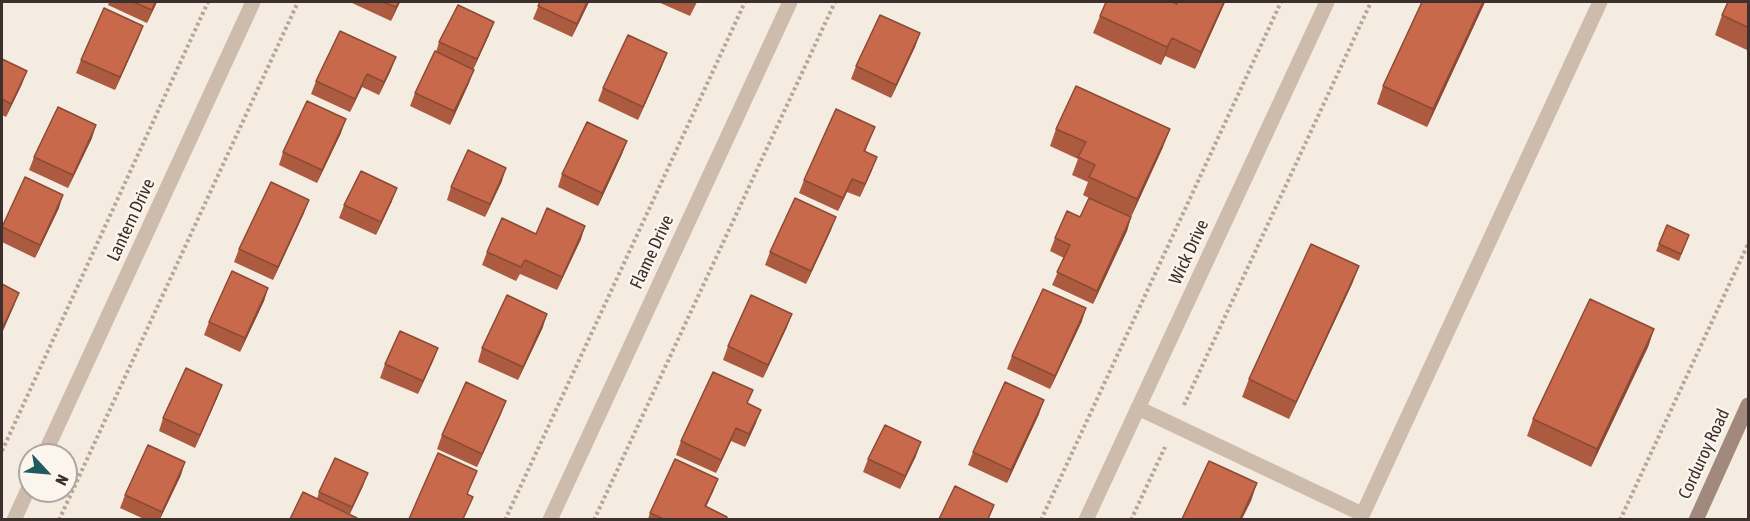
<!DOCTYPE html>
<style>
body{margin:0}
#map{position:relative;width:1750px;height:521px;overflow:hidden;background:#f4ebe1;font-family:"Asap Condensed",sans-serif}
canvas{display:block}
.frame{position:absolute;inset:0;border:3px solid #3b302b;pointer-events:none}
.north{position:absolute;left:18px;top:443px;width:60px;height:60px;box-sizing:border-box;background:#fbf5ee;border:2px solid #aea6a0;border-radius:50%;rotate:116deg;font-size:16px;font-weight:700;line-height:24px;text-align:center;color:#3b302b}
.north::after{content:'';display:block;margin:auto;width:21px;height:27px;background:#1f5a5e;clip-path:polygon(50% 0,100% 100%,50% 72%,0 100%)}
</style>
<div id="map">
<canvas width="1750" height="521"></canvas>
<div class="frame"></div>
<div class="north">N</div>
</div>
<script>
const g = document.querySelector('canvas').getContext('2d');
g.lineJoin = 'round';
const toPath = rows => new Path2D(rows.map(r => 'M' + r).join(''));
function strokePath(path, color, width, dash) { g.strokeStyle = color; g.lineWidth = width; g.lineCap = dash ? 'butt' : 'round'; g.setLineDash(dash || []); g.stroke(path); }
function fill(path, color) { g.fillStyle = color; g.fill(path, 'evenodd'); }
function write(font, color, halo, rows, align = 'center') {
  g.font = font + ' "Asap Condensed",sans-serif'; g.lineWidth = 5; g.setLineDash([]); g.textBaseline = 'middle'; g.strokeStyle = halo; g.fillStyle = color; for (const [text, x, y, turn = 0] of rows) {
    g.save(); g.translate(x, y); g.rotate((+turn || 0) * Math.PI / 180); g.textAlign = isNaN(turn) ? turn : align; if (halo) g.strokeText(text, 0, 0); g.fillText(text, 0, 0); g.restore();
  }
}
const path = toPath([
 [1184,405,1371,2],
 [2,451,208,2],
 [59,520,298,2],
 [505,520,745,2],
 [594,520,835,2],
 [1041,520,1281,2],
 [1131,520,1165,447],
 [1620,520,1748,244]
]);
const lane = toPath([
 [1138,408,1362,514],
 [1360,520,1600,2]
]);
const street = toPath([
 [44,455,253,2],
 [14,520,30,485],
 [550,520,790,2],
 [1086,520,1327,2]
]);
const secondary = toPath([
 [1696,520,1748,405]
]);
const wall = toPath([
 [109,2,157,2,147,23,108,5],
 [353,2,400,2,391,21,352,3],
 [540,2,589,2,572,37,533,19],
 [658,2,697,2,690,16],
 [1178,2,1225,2,1195,69,1165,56,1161,65,1093,33,1100,16,1177,4],
 [1485,2,1427,127,1377,104,1383,86],
 [1749,2,1749,51,1715,35,1722,15],
 [143,26,138,39,115,90,76,73,81,60],
 [920,33,915,47,891,98,851,79,856,66],
 [489,35,473,70,469,83,450,125,410,106,415,93,436,52,439,42],
 [2,59,22,84,6,117,2,115],
 [662,66,638,120,598,101,603,88],
 [391,70,379,95,362,87,350,112,311,94,316,81],
 [875,127,865,152,872,170,860,197,847,192,838,211,799,193,804,180],
 [1056,129,1163,147,1131,217,1127,231,1093,304,1052,285,1064,258,1050,251,1055,238,1080,217,1089,198,1083,195,1088,182,1072,175,1078,159,1050,146],
 [341,133,317,183,279,165,283,152],
 [92,138,68,188,29,170,34,157],
 [627,141,622,154,598,206,558,187,562,174],
 [502,181,485,217,447,200,451,187],
 [392,201,376,235,339,218,344,205],
 [59,208,35,258,2,242,2,226],
 [304,213,273,280,234,262,239,249],
 [831,230,806,284,765,265,770,252],
 [536,234,581,239,557,290,520,274,516,281,482,265,487,252],
 [1689,235,1679,261,1656,251,1659,244],
 [1359,266,1352,284,1289,419,1242,397,1249,379],
 [268,288,264,301,240,352,204,335,209,322],
 [1082,321,1050,389,1007,369,1012,356],
 [543,327,518,380,478,362,482,348],
 [787,327,763,378,723,360,728,346],
 [1654,329,1648,347,1591,467,1527,436,1533,419],
 [438,348,433,361,418,394,380,378,385,364],
 [222,385,217,398,195,448,159,431,163,418],
 [747,404,756,423,745,447,731,441,716,473,676,455,681,441],
 [501,414,477,467,437,449,442,435],
 [1039,414,1007,483,968,465,973,452],
 [916,456,900,489,863,472,868,459],
 [181,475,160,519,144,519,120,508,125,495],
 [718,479,706,507,726,519,648,519,650,513],
 [363,486,350,514,317,499,319,492]
]);
const shadedWall = toPath([
 [155,2,157,2,147,23,152,10],
 [399,2,400,2,391,21,396,7],
 [587,2,589,2,572,37,577,24],
 [1224,2,1225,2,1222,9,1195,69,1201,52],
 [1483,2,1485,2,1427,127,1433,109],
 [494,22,489,35,472,72,477,59],
 [143,26,138,39,115,90,120,77],
 [920,33,915,47,891,98,896,85],
 [1172,38,1165,56,1161,65,1167,47],
 [667,53,662,66,638,120,643,107],
 [396,57,391,70,379,95,384,82],
 [474,70,469,83,450,125,454,111],
 [27,71,22,84,6,117,11,104],
 [367,74,362,87,350,112,355,99],
 [346,119,341,133,317,183,322,170],
 [96,125,92,138,68,188,73,175],
 [1170,129,1163,147,1131,217,1137,199],
 [627,141,622,154,598,206,602,193],
 [877,157,872,170,860,197,865,184],
 [506,168,502,181,485,217,490,204],
 [852,179,847,192,838,211,843,198],
 [397,188,392,201,376,235,381,222],
 [63,195,59,208,35,258,40,245],
 [309,200,304,213,273,280,278,267],
 [836,217,831,230,806,284,811,271],
 [1131,217,1127,231,1093,304,1097,291],
 [585,226,581,239,557,290,562,277],
 [1359,266,1352,284,1289,419,1296,402],
 [268,288,264,301,240,352,245,338],
 [19,293,14,306,2,333,2,329],
 [1086,308,1082,321,1050,389,1055,376],
 [547,314,543,327,518,380,523,367],
 [792,314,787,327,763,378,768,365],
 [1654,329,1648,347,1591,467,1597,449],
 [438,348,433,361,418,394,423,381],
 [222,385,217,398,195,448,200,435],
 [1044,400,1039,414,1007,483,1011,470],
 [506,401,501,414,477,467,482,454],
 [761,410,756,423,745,447,749,434],
 [736,428,731,441,716,473,721,460],
 [921,442,916,456,900,489,905,476],
 [185,462,181,475,160,519,162,512],
 [368,473,363,486,347,519,352,507],
 [718,479,713,492,700,519,705,506],
 [1257,483,1251,501,1242,519,1240,519]
]);
const building = toPath([
 [133,2,155,2,152,10,133,2],
 [383,2,399,2,396,7,383,2],
 [540,2,587,2,577,24,538,6,540,2],
 [1106,2,1172,2,1177,4,1178,2,1224,2,1201,52,1172,38,1167,47,1100,16,1106,2],
 [1422,2,1483,2,1433,109,1383,86,1422,2],
 [1728,2,1749,2,1749,28,1722,15,1728,2],
 [458,5,494,22,477,59,439,42,458,5],
 [104,8,143,26,120,77,81,60,104,8],
 [880,15,920,33,896,85,856,66,880,15],
 [340,31,396,57,384,82,367,74,355,99,316,81,340,31],
 [628,35,667,53,643,107,603,88,628,35],
 [435,51,474,70,454,111,415,93,435,51],
 [2,59,27,71,11,104,2,99,2,59],
 [1076,86,1170,129,1137,199,1089,177,1095,165,1078,157,1086,142,1056,129,1076,86],
 [307,101,346,119,322,170,283,152,307,101],
 [58,107,96,125,73,175,34,157,58,107],
 [836,109,875,127,864,151,877,157,865,184,852,179,843,198,804,180,836,109],
 [587,122,627,141,602,193,562,174,587,122],
 [468,150,506,168,490,204,451,187,468,150],
 [361,171,397,188,381,222,344,205,361,171],
 [25,177,63,195,40,245,2,227,25,177],
 [271,182,309,200,278,267,239,249,271,182],
 [795,198,836,217,811,271,770,252,795,198],
 [1089,198,1131,217,1097,291,1057,272,1070,245,1055,238,1067,211,1080,217,1089,198],
 [547,208,585,226,562,277,525,260,521,267,487,252,502,218,536,234,547,208],
 [1667,225,1689,235,1681,254,1659,244,1667,225],
 [1311,244,1359,266,1296,402,1249,379,1311,244],
 [232,271,268,288,245,338,209,322,232,271],
 [2,284,19,293,2,329,2,284],
 [1043,289,1086,308,1055,376,1012,356,1043,289],
 [507,295,547,314,523,367,482,348,507,295],
 [751,295,792,314,768,365,728,346,751,295],
 [1590,299,1654,329,1597,449,1533,419,1590,299],
 [400,331,438,348,423,381,385,364,400,331],
 [186,368,222,385,200,435,163,418,186,368],
 [713,372,753,390,747,403,761,410,749,434,736,428,721,460,681,441,713,372],
 [466,382,506,401,482,454,442,435,466,382],
 [1005,382,1044,400,1011,470,973,452,1005,382],
 [885,425,921,442,905,476,868,459,885,425],
 [148,445,185,462,162,512,125,495,148,445],
 [438,453,477,471,467,494,473,497,463,519,409,519,438,453],
 [335,458,368,473,352,507,319,492,335,458],
 [675,459,718,479,705,506,727,517,726,519,664,519,650,513,675,459],
 [1209,461,1257,483,1240,519,1182,519,1209,461],
 [955,486,994,505,988,519,939,519,955,486],
 [303,492,357,518,356,519,290,519,303,492]
]);
const streetNames = [
 ["Lantern Drive",131,220,-65],
 ["Flame Drive",652,252,-65],
 ["Wick Drive",1189,252,-65],
 ["Corduroy Road",1704,454,-65]
];
strokePath(path, '#b9a596', 4, [3, 3]);
strokePath(lane, '#cdbbac', 15);
strokePath(street, '#cdbbac', 15);
strokePath(secondary, '#a18a7d', 15);
fill(wall, '#ac5a40');
fill(shadedWall, '#8c4a34');
fill(building, '#c8694b');
strokePath(building, '#8c4a34', 1.5);
write('18px', '#3b302b', '#fbf5ee', streetNames);
</script>
